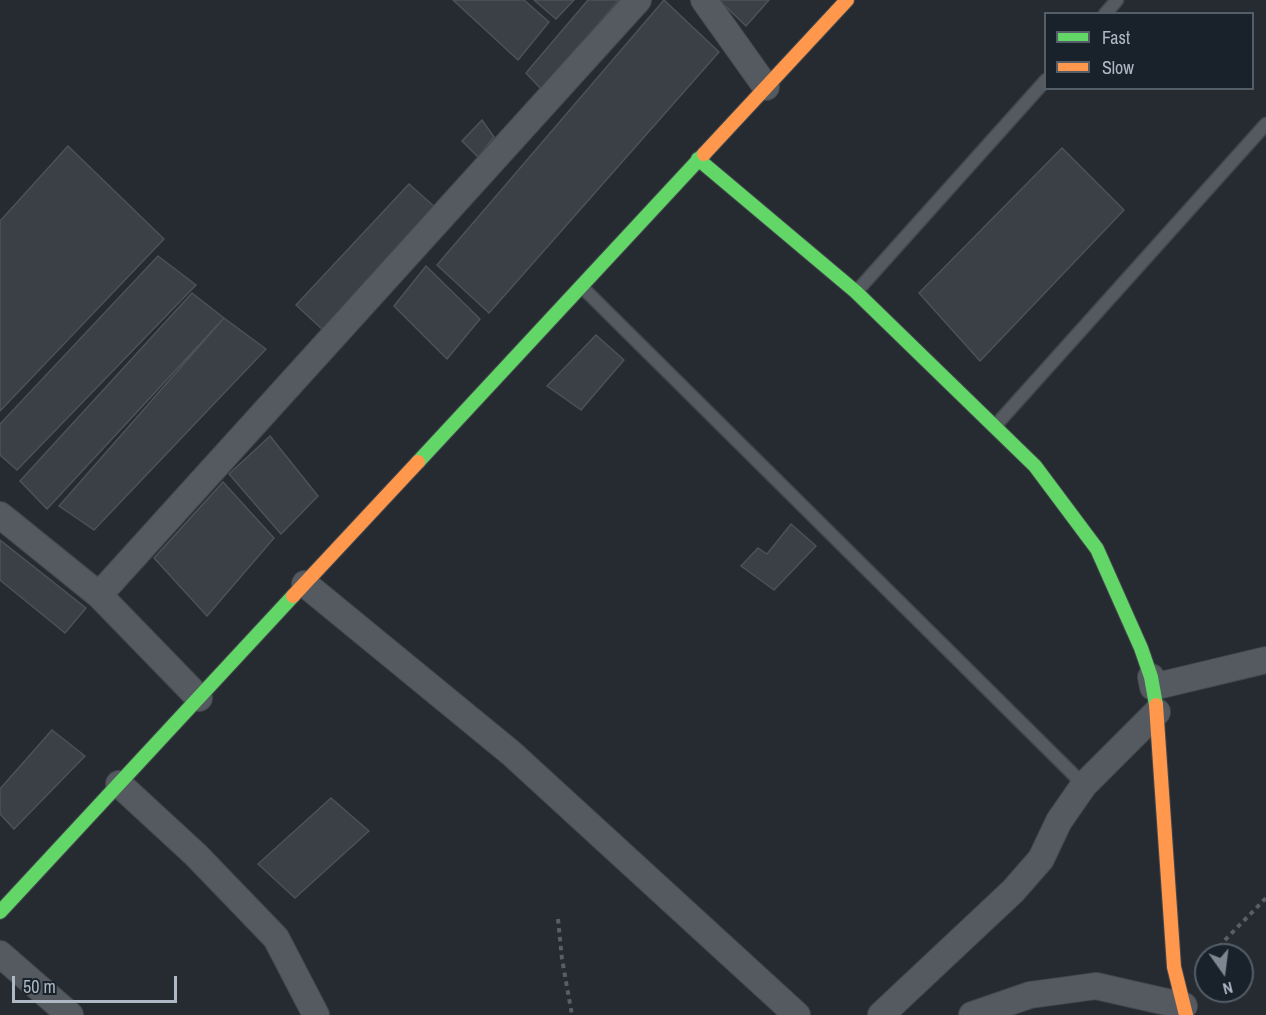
<!DOCTYPE html>
<style>
body{margin:0}
#map{position:relative;width:1266px;height:1015px;overflow:hidden;background:#252b31;font-family:"Archivo Narrow",sans-serif}
canvas{display:block}
.legend{position:absolute;left:1044px;top:12px;width:210px;height:78px;box-sizing:border-box;background:#19222b;border:2px solid #545e68;margin:0;padding:8px 10px;list-style:none;font-size:18px;color:#adb8c4}
.legend li{display:flex;align-items:center;gap:12px;height:30px}
.legend b{width:30px;border:2px solid #545e68}
.north{position:absolute;left:1194px;top:943px;width:60px;height:60px;box-sizing:border-box;background:#19222b;border:2px solid #545e68;border-radius:50%;rotate:166deg;font-size:16px;font-weight:700;line-height:24px;text-align:center;color:#adb8c4}
.north::after{content:'';display:block;margin:auto;width:21px;height:27px;background:#7d8791;clip-path:polygon(50% 0,100% 100%,50% 72%,0 100%)}
.scale{position:absolute;left:12px;top:976px;width:165px;height:27px;box-sizing:border-box;border:3px solid #adb8c4;border-top:0;padding-left:8px;font-size:18px;line-height:21px;white-space:nowrap;color:#adb8c4;-webkit-text-stroke:4px #19222b;paint-order:stroke}
</style>
<div id="map">
<canvas width="1266" height="1015"></canvas>
<ul class="legend">
<li><b style="height:8px;background:#63d668"></b>Fast</li>
<li><b style="height:8px;background:#ff974d"></b>Slow</li>
</ul>
<div class="north">N</div>
<div class="scale">50 m</div>
</div>
<script>
const g = document.querySelector('canvas').getContext('2d');
g.lineJoin = 'round';
function fill(path, color) { g.fillStyle = color; g.fill(path, 'evenodd'); }
const toPath = rows => new Path2D(rows.map(r => 'M' + r).join(''));
function strokePath(path, color, width, dash) { g.strokeStyle = color; g.lineWidth = width; g.lineCap = dash ? 'butt' : 'round'; g.setLineDash(dash || []); g.stroke(path); }
const building = toPath([
 [453,0,524,0,549,22,518,60,453,0],
 [534,0,574,0,556,19,534,0],
 [588,0,619,0,541,89,526,73,588,0],
 [664,0,719,52,489,313,437,265,664,0],
 [719,0,769,0,746,26,719,0],
 [482,120,494,137,478,157,462,141,482,120],
 [68,146,164,239,0,411,0,221,68,146],
 [1062,148,1124,210,980,361,919,293,1062,148],
 [409,184,436,208,323,330,296,305,409,184],
 [158,256,196,285,17,470,0,455,0,424,158,256],
 [426,266,480,319,447,359,394,306,426,266],
 [192,293,224,318,47,509,20,481,192,293],
 [224,318,266,349,94,530,59,506,224,318],
 [596,335,624,360,581,410,547,386,596,335],
 [270,436,318,496,281,534,229,474,270,436],
 [223,482,274,538,207,616,154,558,223,482],
 [791,524,816,546,774,590,741,566,758,548,767,554,791,524],
 [0,540,86,608,65,633,0,580,0,540],
 [52,730,85,756,14,829,0,814,0,789,52,730],
 [331,798,369,831,295,898,258,864,331,798]
]);
const path = toPath([
 [558,919,562,959,572,1015],
 [1215,955,1223,942,1266,898]
]);
const lane = toPath([
 [1105,14,1117,0],
 [582,287,1084,785],
 [857,291,1046,80],
 [996,425,1266,124]
]);
const street = toPath([
 [704,0,766,87],
 [0,515,99,595,199,698],
 [305,584,511,753,797,1015],
 [99,595,638,0],
 [1151,677,1153,687,1266,660],
 [119,784,196,855,276,938,316,1015],
 [0,954,70,1015],
 [881,1015,1013,891,1041,859,1059,821,1084,785,1157,712],
 [972,1015,1030,995,1096,986,1184,1006]
]);
const fast = toPath([
 [698,159,856,292,1035,466,1097,549,1141,648,1151,677,1156,705],
 [418,462,704,154],
 [0,912,293,596]
]);
const slow = toPath([
 [704,154,847,0],
 [293,596,418,462],
 [1156,705,1174,967,1186,1015]
]);
fill(building, '#3a4045');
strokePath(building, '#4c525a', 1.5);
strokePath(lane, '#42474c', 15);
strokePath(street, '#42474c', 28);
strokePath(fast, '#42474c', 16);
strokePath(slow, '#42474c', 16);
strokePath(path, '#585e63', 4, [4.5, 4.5]);
strokePath(lane, '#545a60', 12);
strokePath(street, '#545a60', 26);
strokePath(fast, '#63d668', 14);
strokePath(slow, '#ff974d', 14);
</script>
